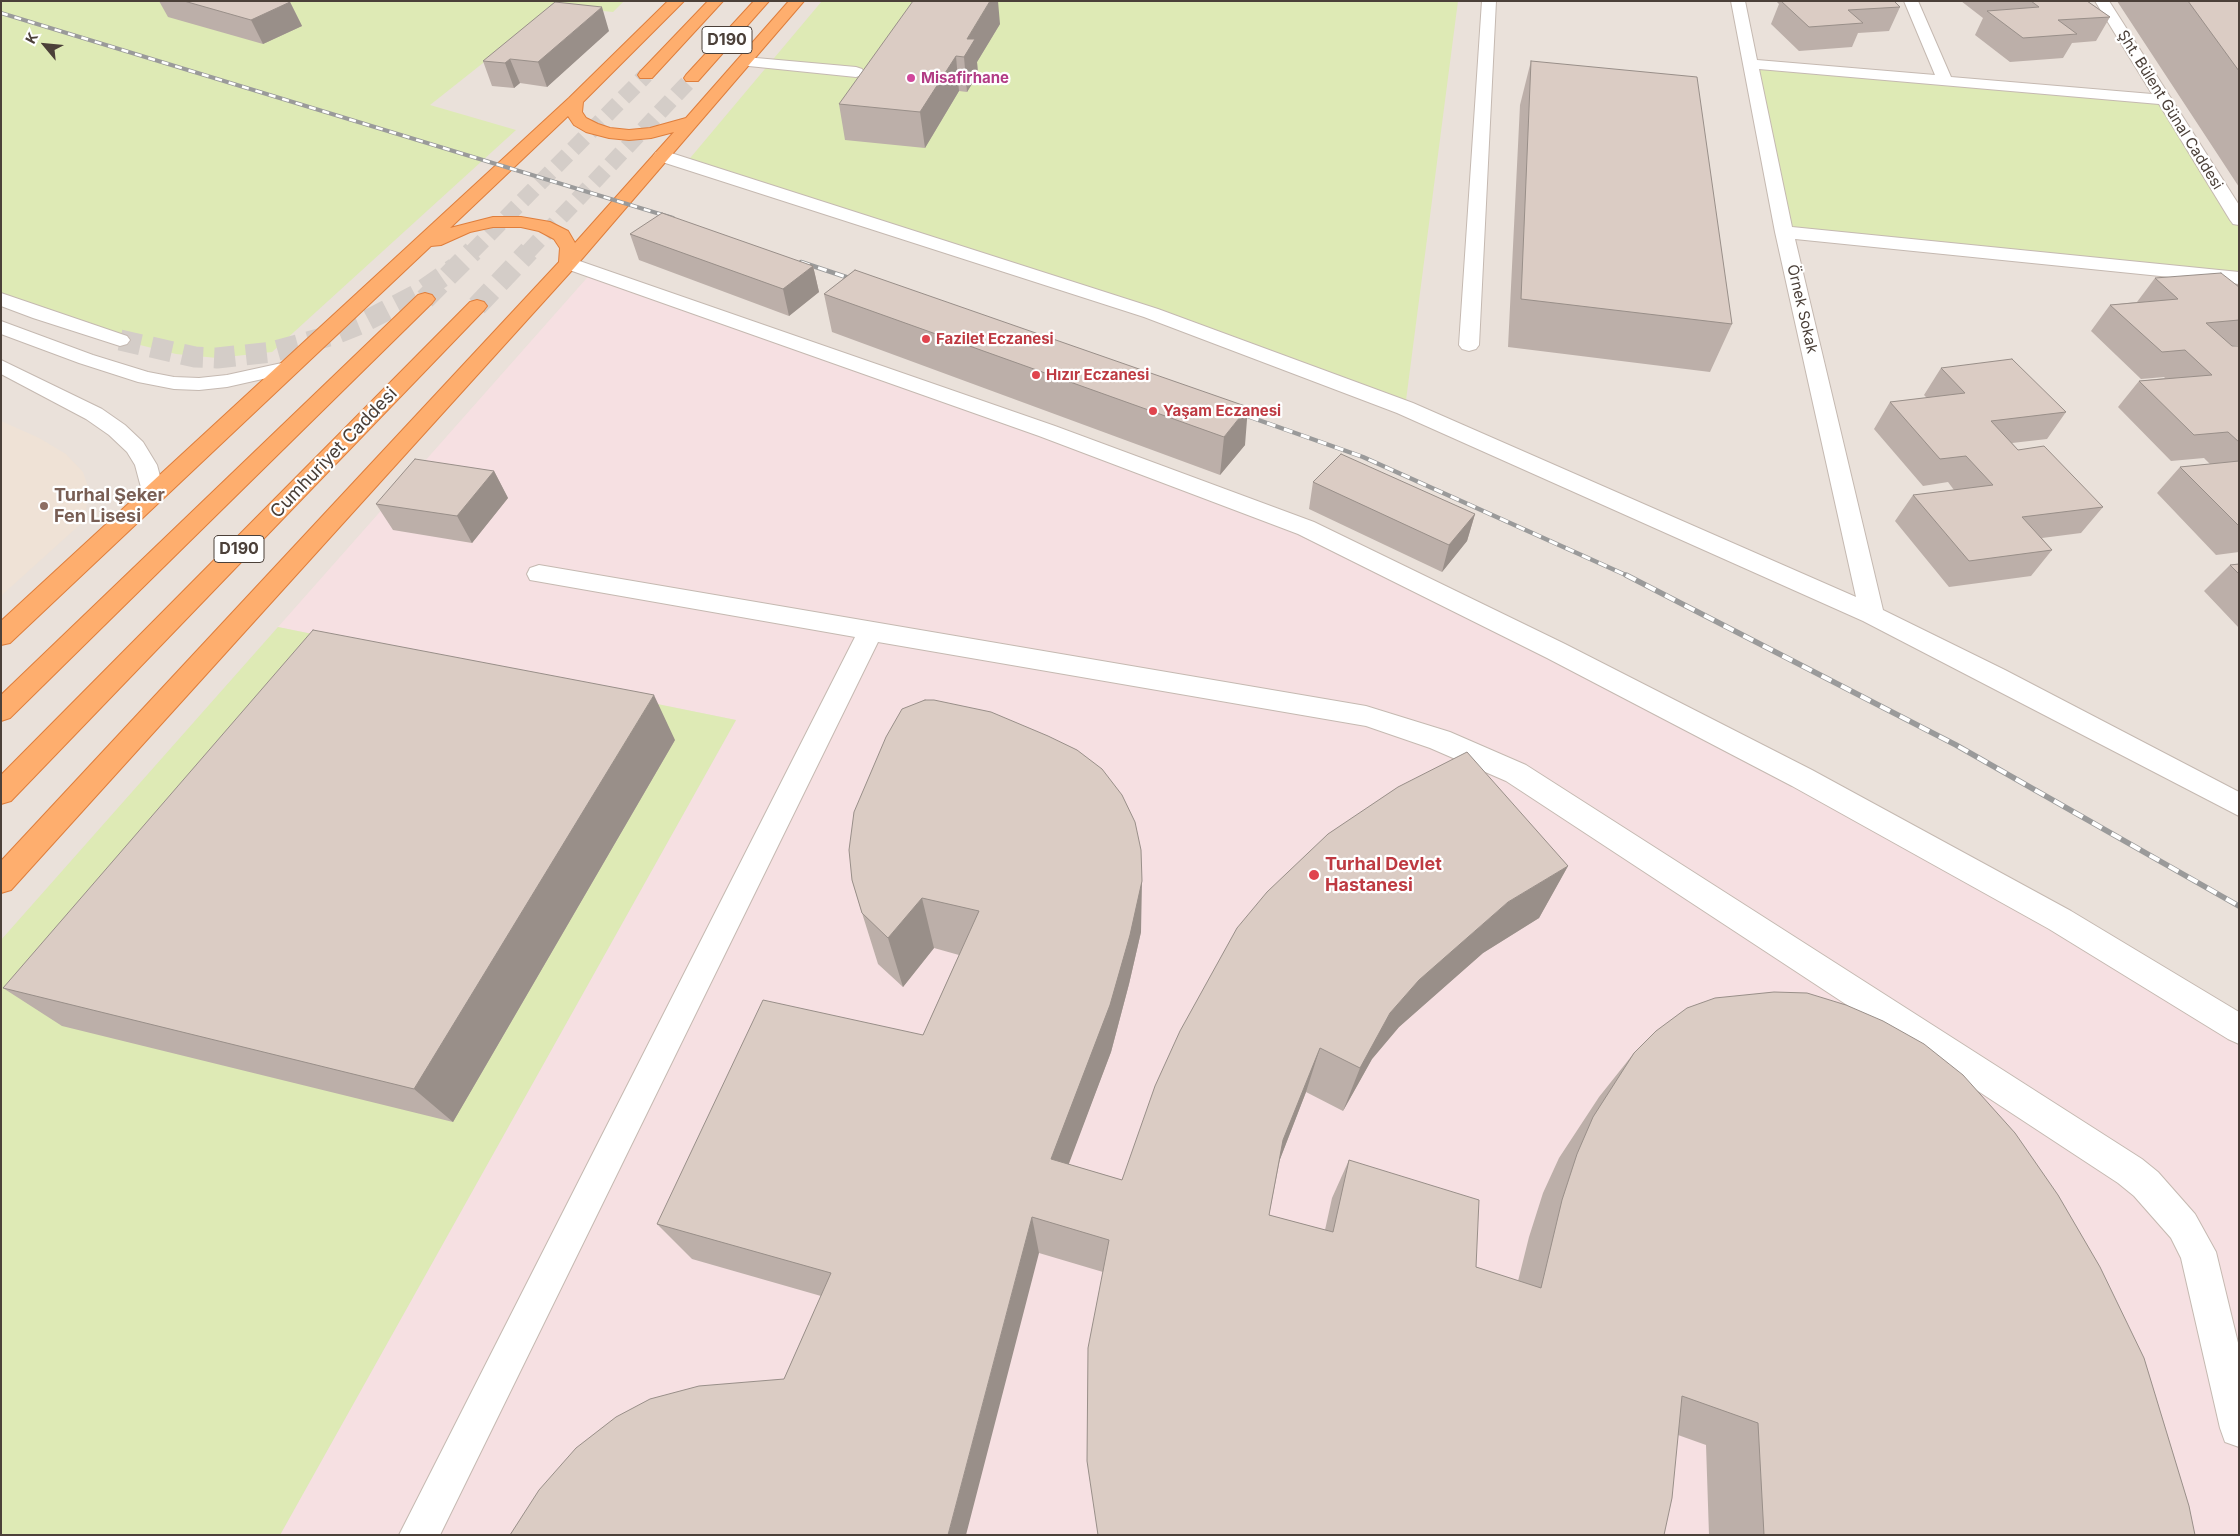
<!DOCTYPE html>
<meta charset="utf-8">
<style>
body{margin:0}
#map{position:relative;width:2240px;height:1536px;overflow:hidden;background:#f6f0ec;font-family:Inter,sans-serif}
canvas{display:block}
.frame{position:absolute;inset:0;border:2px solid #4b4039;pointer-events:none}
.north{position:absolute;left:20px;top:20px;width:50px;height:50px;-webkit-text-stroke:4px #fff;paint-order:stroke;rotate:298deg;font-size:14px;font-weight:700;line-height:20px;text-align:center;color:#4b4039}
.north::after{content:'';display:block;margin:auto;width:18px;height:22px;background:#4b4039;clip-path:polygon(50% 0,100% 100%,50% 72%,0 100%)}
</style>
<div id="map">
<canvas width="2240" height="1536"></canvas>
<div class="frame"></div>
<div class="north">K</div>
</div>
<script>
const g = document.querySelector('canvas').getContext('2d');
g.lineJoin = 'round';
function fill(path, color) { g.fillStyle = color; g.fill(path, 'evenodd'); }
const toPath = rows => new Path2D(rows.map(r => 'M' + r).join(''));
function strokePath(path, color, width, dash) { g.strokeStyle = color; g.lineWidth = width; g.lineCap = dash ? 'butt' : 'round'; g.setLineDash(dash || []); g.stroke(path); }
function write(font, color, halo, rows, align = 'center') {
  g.font = font + ' Inter,sans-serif'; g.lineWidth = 4.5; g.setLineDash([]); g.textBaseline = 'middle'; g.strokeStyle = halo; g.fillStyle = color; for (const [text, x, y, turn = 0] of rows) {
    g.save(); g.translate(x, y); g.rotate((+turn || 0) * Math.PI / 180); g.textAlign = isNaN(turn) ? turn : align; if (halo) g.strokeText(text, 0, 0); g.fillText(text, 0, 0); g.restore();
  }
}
const residential = toPath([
 [1,1,2239,1,2239,1535,1,1535]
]);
const education = toPath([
 [1,421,39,438,66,454,83,472,89,490,84,521,1,596]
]);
const medical = toPath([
 [593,271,1306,528,1556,651,2239,1029,2239,1535,280,1535,736,720,278,627]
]);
const green = toPath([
 [1,1,624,1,613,12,555,6,430,105,516,130,272,352,217,358,176,354,120,340,1,299],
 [822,1,1458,1,1405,408,1151,313,686,163],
 [1751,65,2164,100,2239,220,2239,278,1784,232],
 [278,627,736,720,280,1535,1,1535,1,940]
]);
const minorTunnel = toPath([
 [120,340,195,357,217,358,272,352,333,335,360,324,416,295,455,268]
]);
const highwayTunnelFar1 = toPath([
 [472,252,646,75],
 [528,252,692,78]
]);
const highwayTunnel = toPath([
 [425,299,473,251],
 [477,306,529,251]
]);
const minor = toPath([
 [1482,1,1496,1,1479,345,1476,349,1469,351,1462,349,1459,345,1482,1],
 [1731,1,1745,1,1757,60,1935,75,1904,1,1918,1,1951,77,2152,94,2095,1,2109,1,2239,205,2239,225,2233,224,2230,220,2159,104,1759,69,1792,227,2239,272,2239,284,1795,239,1883,610,2005,670,2239,792,2239,816,1863,621,1397,413,1144,317,656,160,653,156,656,152,662,151,668,152,1158,309,1413,403,1856,597,1775,232,1731,1],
 [745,57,856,67,862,69,864,72,862,75,856,77,739,65,737,62,739,59,745,57],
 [568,257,1055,426,1314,522,1565,644,1812,770,2071,911,2239,1012,2239,1044,2228,1039,2049,929,1792,786,1547,658,1298,534,1039,436,561,267,559,263,561,259,568,257],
 [1,293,127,336,130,340,127,344,120,346,33,318,1,306,1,293],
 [1,321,93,355,148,372,174,377,199,378,227,375,291,361,298,363,301,367,298,371,227,387,199,390,174,389,138,382,79,363,1,334,1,321],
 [1,360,102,409,125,425,143,442,157,465,165,495,162,500,154,503,146,500,143,495,135,465,127,452,109,435,86,419,1,374,1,360],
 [539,565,1366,706,1450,732,1526,765,2142,1159,2158,1172,2195,1214,2216,1252,2239,1347,2239,1447,2225,1442,2220,1428,2181,1258,2171,1238,2134,1196,2118,1183,1506,781,1430,748,1366,726,878,642,440,1535,399,1535,855,637,530,580,527,574,530,568,539,565]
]);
const highway = toPath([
 [668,1,684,1,583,102,582,112,586,118,598,124,610,128,629,130,650,128,686,118,789,1,804,1,575,267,11,890,1,893,1,861,559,262,560,248,554,239,539,231,521,227,493,227,470,232,441,245,431,246,10,643,1,645,1,621,569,98,668,1],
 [568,116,574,125,586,132,609,138,629,140,651,138,674,132,575,243,568,231,550,222,521,217,493,217,450,228,568,116],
 [708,1,723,1,652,78,640,78,638,75,640,72,708,1],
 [754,1,769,1,698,81,686,81,684,78,686,75,754,1],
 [425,293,432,295,435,299,432,303,10,718,1,721,1,695,418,295,425,293],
 [477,300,484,302,487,306,484,310,11,801,1,804,1,775,470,302,477,300]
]);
const railFar2 = toPath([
 [1,13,673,218]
]);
const railFar1 = toPath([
 [801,262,858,281],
 [1233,411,1363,457,1628,576]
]);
const rail = toPath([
 [1626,575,1956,745,2239,906]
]);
const wall = toPath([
 [159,1,286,1,290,2,302,26,263,44,168,17],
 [1776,1,1894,1,1900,7,1889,31,1858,33,1852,47,1799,51,1771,24,1779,4],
 [1961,1,2087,1,2110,17,2096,41,2072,43,2063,58,2010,62,1975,35,1983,18],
 [2117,1,2239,1,2239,187],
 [1000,24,977,62,978,74,967,92,959,91,925,148,845,140,839,104],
 [609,31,547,87,520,83,514,88,492,86,483,61],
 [1531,61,1732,324,1710,372,1508,347,1520,105],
 [630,234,813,266,819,292,789,316,639,260],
 [855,270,1245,445,1220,475,832,332,824,294],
 [2155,278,2239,287,2239,345,2231,345,2239,346,2239,552,2216,555,2157,493,2180,467,2210,464,2204,458,2171,461,2118,407,2139,381,2165,378,2164,377,2141,379,2091,331,2110,305,2137,302],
 [1941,368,2066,412,2047,439,2012,443,2018,450,2103,507,2081,533,2042,538,2052,550,2031,576,1949,587,1895,521,1913,495,1954,490,1948,482,1923,486,1874,429,1890,402,1927,398,1924,395],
 [494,471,508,498,472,543,393,530,376,504],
 [1313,482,1475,514,1467,541,1442,572,1309,509],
 [2239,564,2239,628,2204,591,2230,565],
 [675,740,453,1122,62,1026,3,988],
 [1568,866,1539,918,1483,953,1399,1027,1372,1059,1343,1111,1306,1092,1280,1159,1269,1215,1325,1230,1332,1198,1349,1160,1476,1267,1518,1281,1529,1237,1543,1193,1559,1158,1599,1097,1634,1053,2195,1535,1709,1535,1706,1445,1678,1435,1103,1272,1039,1253,784,1379,821,1296,692,1259,657,1224,923,1035,959,955,934,948,903,987,878,964,862,913,852,880,1141,932,1129,984,1111,1052,1068,1164,1122,1180]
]);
const shadedWall = toPath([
 [990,1,998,1,1000,24,977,62,978,74,967,92,964,57,967,39],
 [290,2,302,26,263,44,251,20],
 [602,7,609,31,547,87,538,62],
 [956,56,959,91,925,148,920,112],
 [510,59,520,83,514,88,505,63],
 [813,266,819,292,789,316,783,289],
 [1248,407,1245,445,1220,475,1224,437],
 [494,471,508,498,472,543,457,516],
 [1475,514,1467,541,1442,572,1449,545],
 [654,695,675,740,453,1122,414,1089],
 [1568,866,1539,918,1483,953,1399,1027,1372,1059,1343,1111,1360,1068,1390,1013,1419,980,1508,902],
 [1142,881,1141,932,1129,984,1111,1052,1056,1198,1051,1159],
 [922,898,934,948,903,987,888,938],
 [1320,1048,1306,1092,1272,1180,1283,1140],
 [1032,1217,1039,1253,966,1535,948,1535]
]);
const building = toPath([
 [184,1,286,1,290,2,251,20,184,1],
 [913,1,990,1,967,39,975,39,964,57,956,56,920,112,839,104,913,1],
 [1781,1,1894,1,1900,7,1848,10,1863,23,1809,27,1781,1],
 [2031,1,2087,1,2110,17,2058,20,2077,34,2023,38,1987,11,2039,7,2031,1],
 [2188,1,2239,1,2239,71,2188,1],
 [555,2,602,7,538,62,510,59,505,63,483,61,555,2],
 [1531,61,1697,77,1732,324,1521,299,1531,61],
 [662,213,813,266,783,289,630,234,662,213],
 [855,270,1248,407,1224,437,824,294,855,270],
 [2221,273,2239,287,2239,320,2206,323,2232,346,2239,346,2239,442,2228,432,2194,435,2139,381,2212,375,2185,350,2162,352,2110,305,2178,299,2155,278,2221,273],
 [2012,359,2066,412,1991,421,2018,450,2044,446,2103,507,2022,517,2052,550,1969,561,1913,495,1993,485,1966,456,1940,459,1890,402,1965,393,1941,368,2012,359],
 [1341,454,1475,514,1449,545,1313,482,1341,454],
 [415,459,494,471,457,516,376,504,415,459],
 [2239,461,2239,526,2180,467,2239,461],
 [2239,564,2239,574,2230,565,2239,564],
 [313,630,654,695,414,1089,3,988,313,630],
 [925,700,934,700,991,712,1048,736,1077,750,1102,769,1122,795,1135,822,1141,850,1142,881,1130,935,1110,1005,1051,1159,1122,1180,1155,1086,1180,1031,1237,928,1267,892,1328,834,1398,787,1467,752,1568,866,1508,902,1419,980,1390,1013,1360,1068,1320,1048,1283,1140,1269,1215,1333,1232,1349,1160,1479,1200,1476,1267,1541,1288,1562,1200,1577,1154,1593,1117,1634,1053,1656,1031,1687,1008,1715,998,1774,992,1807,993,1846,1005,1883,1021,1924,1044,1963,1075,2015,1133,2058,1195,2100,1267,2144,1358,2189,1506,2195,1535,1764,1535,1758,1423,1682,1396,1672,1498,1664,1535,1098,1535,1087,1461,1088,1348,1109,1240,1032,1217,948,1535,510,1535,539,1490,576,1448,616,1417,650,1399,699,1386,784,1379,831,1273,657,1224,763,1000,923,1035,979,911,922,898,888,938,862,913,852,880,849,850,854,812,886,737,902,709,925,700]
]);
const markers = [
 [911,78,5,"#d1479c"],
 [926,339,5,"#e0444e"],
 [1036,375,5,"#e0444e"],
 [1153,411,5,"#e0444e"],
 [44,506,5,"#8d6e63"],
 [1314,875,6,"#e0444e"]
];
const farHotelnames = [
 ["Misafirhane",921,78]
];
const farStreetnames = [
 ["Şht. Bülent Günal Caddesi",2170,110,58],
 ["Örnek Sokak",1802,309,77]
];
const farHealthnames = [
 ["Fazilet Eczanesi",936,339],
 ["Hızır Eczanesi",1046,375],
 ["Yaşam Eczanesi",1163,411]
];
const shields = [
 [727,40,50],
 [239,549,50]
];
const shieldNames = [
 ["D190",727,40],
 ["D190",239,549]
];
const streetNames = [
 ["Cumhuriyet Caddesi",334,453,-46]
];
const educationNames = [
 ["Turhal Şeker",54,496],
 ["Fen Lisesi",54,517]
];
const healthNames = [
 ["Turhal Devlet",1325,865],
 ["Hastanesi",1325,886]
];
fill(residential, '#eae1da');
fill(education, '#efe2d6');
fill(medical, '#f6e0e2');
fill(green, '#deeab5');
strokePath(minorTunnel, '#d4cdc8', 21, [21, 11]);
strokePath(highwayTunnelFar1, '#d4cdc8', 16, [16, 8]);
strokePath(highwayTunnel, '#d4cdc8', 21, [21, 11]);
strokePath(minor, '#c5b9b1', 2);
strokePath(highway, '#df7e3c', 2);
fill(minor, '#fff');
fill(highway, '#feae6e');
strokePath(railFar2, '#9a9a9a', 4);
strokePath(railFar1, '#9a9a9a', 4.5);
strokePath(rail, '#9a9a9a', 5.5);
strokePath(railFar2, '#fff', 2.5, [7]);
strokePath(railFar1, '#fff', 3, [9]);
strokePath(rail, '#fff', 4, [11]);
fill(wall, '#bcafa9');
fill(shadedWall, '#998f89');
fill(building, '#dbccc4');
strokePath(building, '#998f89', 1);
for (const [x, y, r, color] of markers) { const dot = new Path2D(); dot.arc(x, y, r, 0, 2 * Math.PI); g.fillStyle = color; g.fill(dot); strokePath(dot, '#fff', 2); }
write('bold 15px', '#b23c85', '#fff', farHotelnames, 'left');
write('15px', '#4b4039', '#fff', farStreetnames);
write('bold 15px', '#be3a42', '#fff', farHealthnames, 'left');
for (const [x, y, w] of shields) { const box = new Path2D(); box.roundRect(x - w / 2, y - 13.5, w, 27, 4); g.fillStyle = '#fff'; g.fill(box); strokePath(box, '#4b4039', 1); }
write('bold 16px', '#4b4039', null, shieldNames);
write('18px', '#4b4039', '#fff', streetNames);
write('bold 18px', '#785e54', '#fff', educationNames, 'left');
write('bold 18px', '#be3a42', '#fff', healthNames, 'left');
</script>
